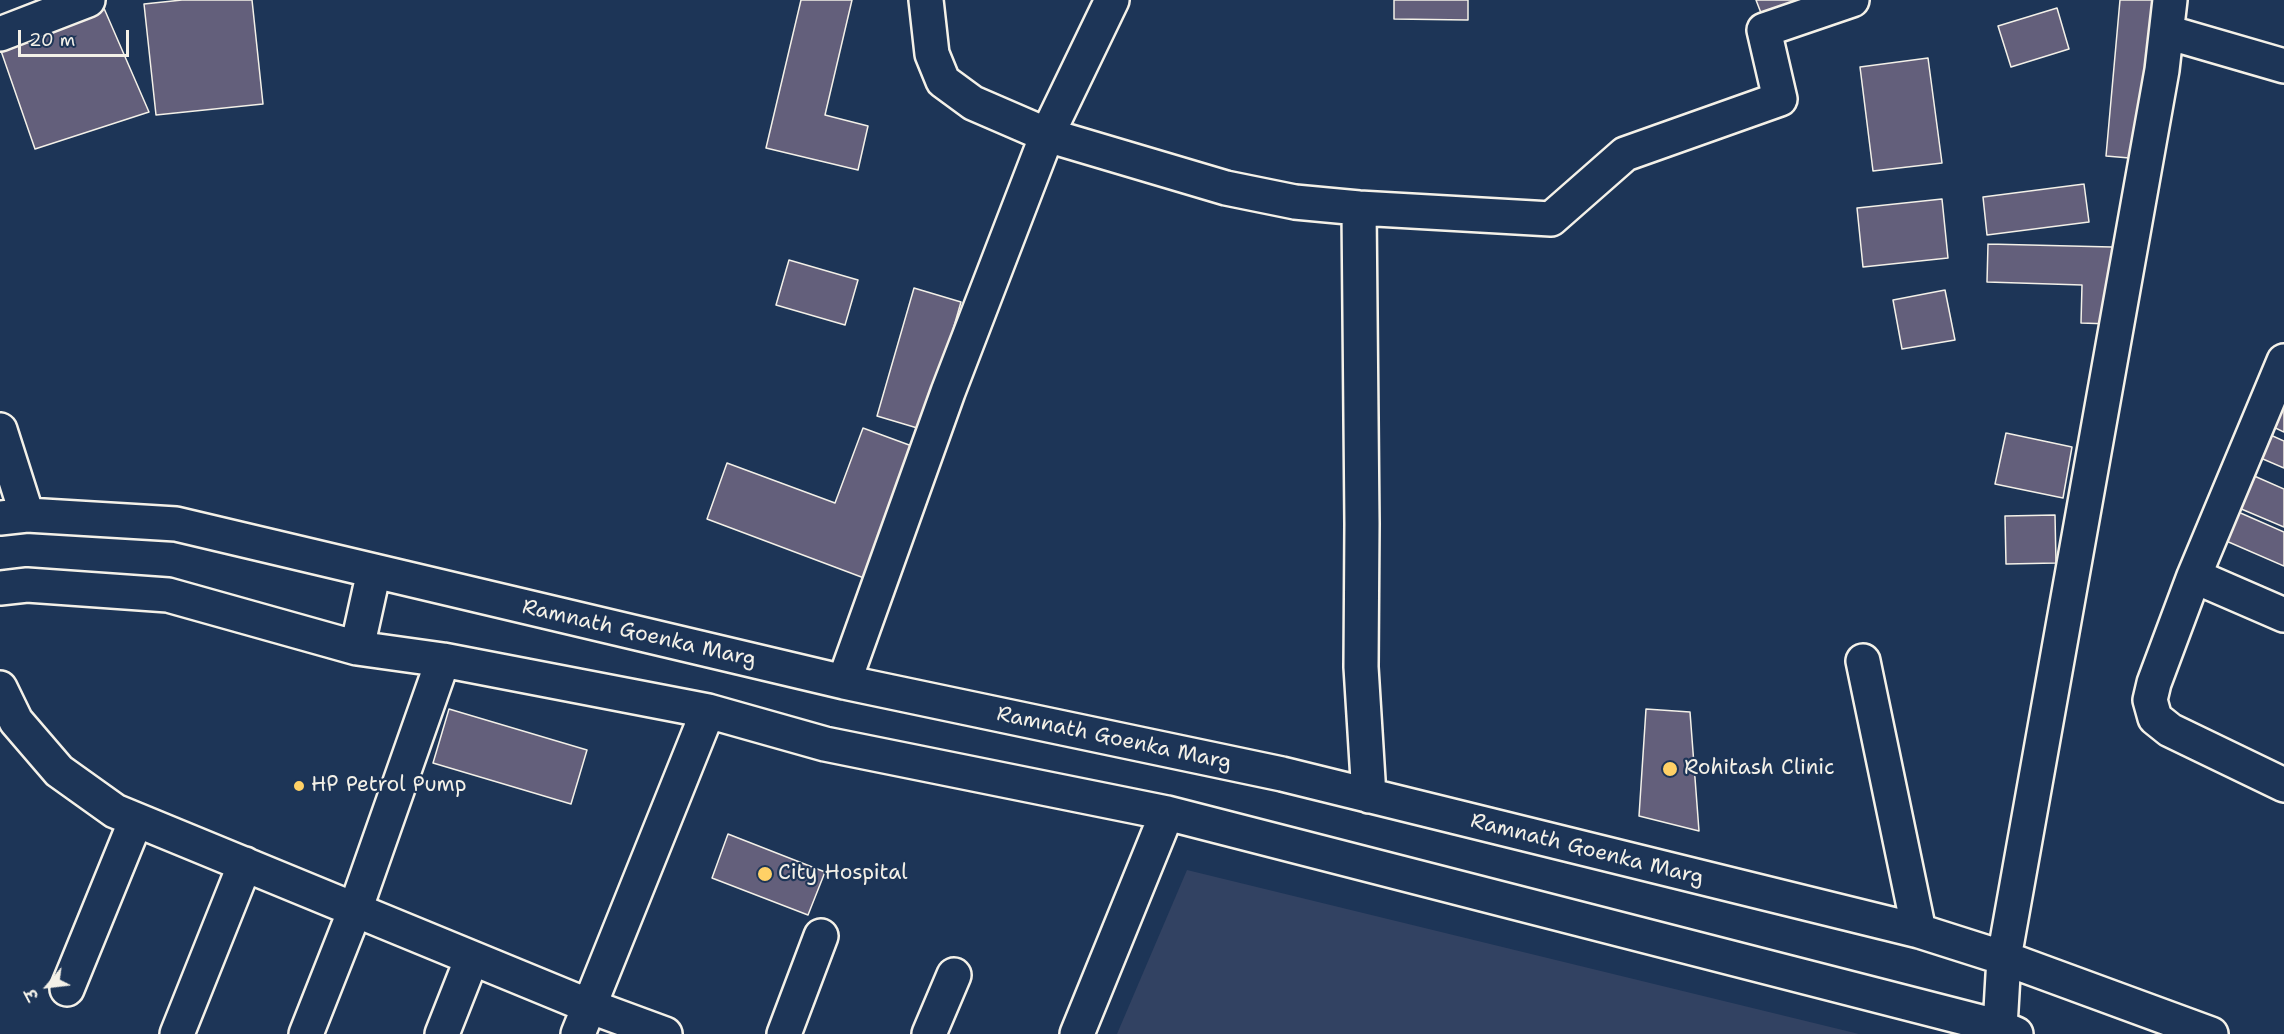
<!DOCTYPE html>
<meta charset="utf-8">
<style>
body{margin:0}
#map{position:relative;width:2284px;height:1034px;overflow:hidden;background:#1d3557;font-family:"Shantell Sans","Playpen Sans Deva",sans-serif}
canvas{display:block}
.north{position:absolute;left:18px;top:956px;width:60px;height:60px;-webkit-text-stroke:4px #1d3557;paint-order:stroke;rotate:242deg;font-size:16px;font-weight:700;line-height:24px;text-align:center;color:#f4f1e8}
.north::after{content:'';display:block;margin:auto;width:21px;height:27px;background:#f4f1e8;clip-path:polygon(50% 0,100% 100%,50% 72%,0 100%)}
.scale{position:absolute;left:18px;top:30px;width:111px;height:27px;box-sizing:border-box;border:3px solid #f4f1e8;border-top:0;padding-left:8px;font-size:18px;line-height:21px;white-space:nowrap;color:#f4f1e8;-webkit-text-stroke:4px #1d3557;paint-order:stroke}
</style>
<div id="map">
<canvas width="2284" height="1034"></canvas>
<div class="north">उ</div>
<div class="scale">20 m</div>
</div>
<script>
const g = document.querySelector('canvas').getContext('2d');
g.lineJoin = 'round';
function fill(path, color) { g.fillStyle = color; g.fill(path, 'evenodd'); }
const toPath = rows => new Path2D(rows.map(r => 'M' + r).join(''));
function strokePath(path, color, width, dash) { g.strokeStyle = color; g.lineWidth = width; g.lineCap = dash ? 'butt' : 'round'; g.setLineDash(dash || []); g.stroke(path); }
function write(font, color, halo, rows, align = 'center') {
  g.font = font + ' "Shantell Sans",sans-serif'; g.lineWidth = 4.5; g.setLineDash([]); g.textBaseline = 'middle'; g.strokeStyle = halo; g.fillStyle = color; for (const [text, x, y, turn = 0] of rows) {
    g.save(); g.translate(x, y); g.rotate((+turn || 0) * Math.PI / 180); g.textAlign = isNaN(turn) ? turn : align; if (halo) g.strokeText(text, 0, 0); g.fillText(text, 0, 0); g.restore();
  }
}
const built = toPath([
 [1187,870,1859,1034,1117,1034]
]);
const building = toPath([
 [182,0,252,0,263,104,156,115,144,4,182,0],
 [801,0,852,0,825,115,868,126,858,170,766,148,801,0],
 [1394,0,1468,0,1468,20,1394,19,1394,0],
 [1756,0,1803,0,1761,13,1756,0],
 [2120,0,2155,0,2141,159,2106,156,2120,0],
 [103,6,149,112,35,149,0,48,103,6],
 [2057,8,2069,49,2011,67,1998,26,2057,8],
 [1928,58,1942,163,1873,171,1860,67,1928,58],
 [2084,184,2089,222,1987,235,1983,197,2084,184],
 [1942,199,1948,258,1863,267,1857,208,1942,199],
 [1988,244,2112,247,2111,324,2081,323,2082,285,1987,282,1988,244],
 [789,260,858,280,845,325,776,305,789,260],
 [914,288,961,302,924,430,877,416,914,288],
 [1945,290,1955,340,1902,349,1893,300,1945,290],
 [2284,393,2284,432,2267,424,2284,393],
 [863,428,920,449,872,581,707,519,727,463,835,503,863,428],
 [2006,433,2072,447,2063,498,1995,484,2006,433],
 [2266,433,2284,441,2284,468,2256,456,2266,433],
 [2252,475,2284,489,2284,527,2239,508,2252,475],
 [2236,511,2284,532,2284,566,2224,540,2236,511],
 [2055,515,2056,563,2006,564,2005,516,2055,515],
 [449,709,587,750,571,804,433,763,449,709],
 [1646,709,1690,712,1699,831,1639,816,1646,709],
 [728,834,825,872,808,915,712,878,728,834]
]);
const minor = toPath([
 [926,0,932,54,943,81,973,103,1047,135,1226,188,1295,202,1359,208,1551,219,1625,154,1780,99,1764,30,1852,0],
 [2167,32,2284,66],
 [0,34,88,0],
 [1359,208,1362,524,1361,667,1369,796],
 [2284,361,2194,576,2154,683,2150,700,2155,718,2170,730,2284,785],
 [0,430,27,515],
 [0,518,27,515,176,524,844,682,1282,774,1919,931,2004,958,2211,1034],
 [2194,576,2284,615],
 [0,588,27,585,168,595,357,648,443,660,708,711,825,744,1167,813,2000,1027,2016,1034],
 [357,648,374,571],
 [1863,661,1919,931],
 [844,682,948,392,1047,135,1112,0],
 [0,688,16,721,59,771,115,811,589,1006,665,1034],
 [67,989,136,820],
 [2000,1027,2004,958,2162,70,2170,0],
 [177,1034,245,864],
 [306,1034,355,910,443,660],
 [442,1034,472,958],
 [578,1034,708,711],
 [784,1034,821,936],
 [929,1034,954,975],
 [1077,1034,1167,813]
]);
const markers = [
 [1670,769,8,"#ffd166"],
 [299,786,6,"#ffd166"],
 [765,874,8,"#ffd166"]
];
const streetNames = [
 ["Ramnath Goenka Marg",639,634,13],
 ["Ramnath Goenka Marg",1114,739,12],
 ["Ramnath Goenka Marg",1587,850,14]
];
const poiNames = [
 ["Rohitash Clinic",1684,769],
 ["HP Petrol Pump",311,786],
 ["City Hospital",778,874]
];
fill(built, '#324262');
fill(building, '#635f7b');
strokePath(building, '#f4f1e8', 1.5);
strokePath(minor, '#f4f1e8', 38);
strokePath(minor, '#1d3557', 33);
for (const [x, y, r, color] of markers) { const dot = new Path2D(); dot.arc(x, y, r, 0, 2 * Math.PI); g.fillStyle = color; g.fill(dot); strokePath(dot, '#1d3557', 2); }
write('21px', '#f4f1e8', '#1d3557', streetNames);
write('21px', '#f4f1e8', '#1d3557', poiNames, 'left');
</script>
